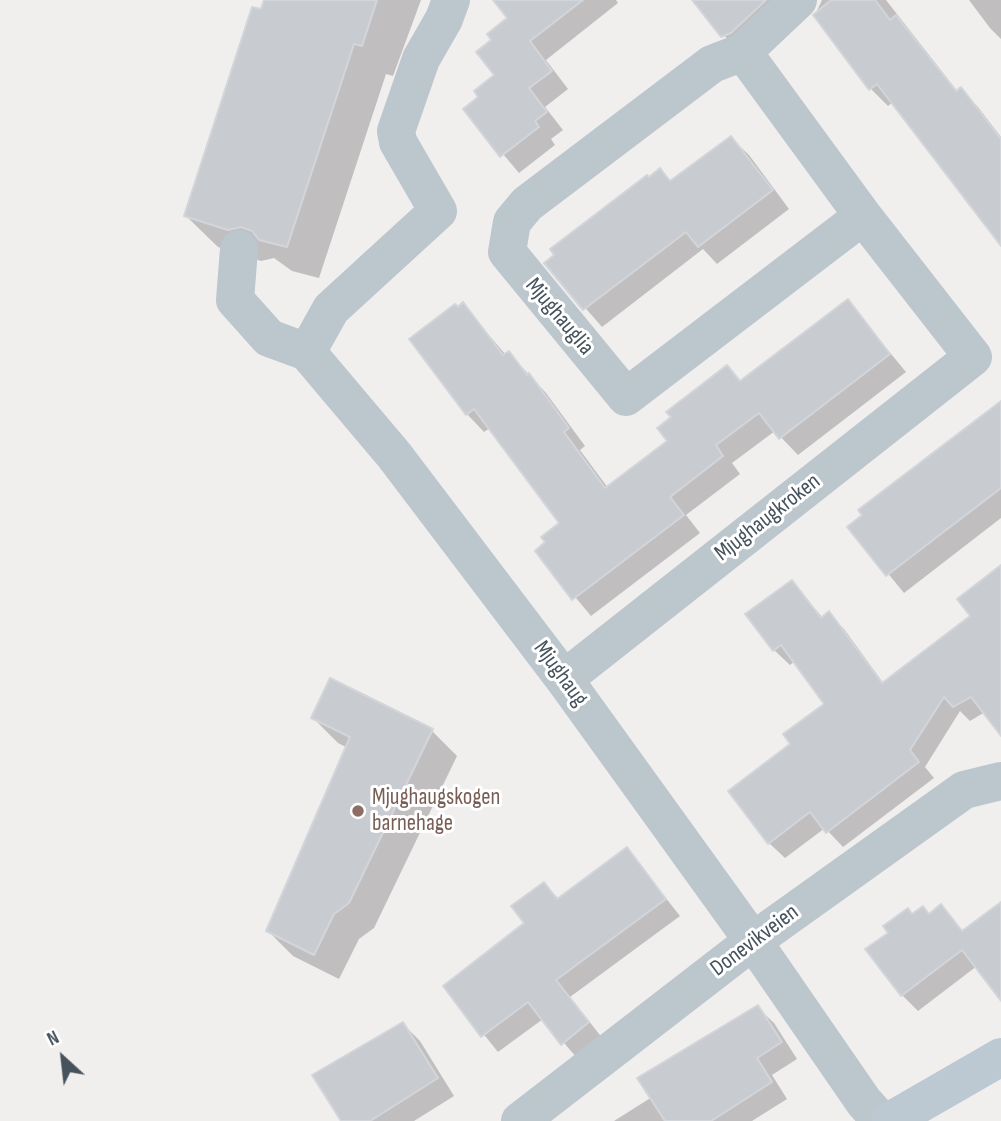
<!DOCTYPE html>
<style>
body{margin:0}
#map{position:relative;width:1001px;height:1121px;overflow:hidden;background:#f1eeee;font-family:"Sofia Sans Condensed",sans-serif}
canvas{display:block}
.north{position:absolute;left:28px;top:1023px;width:70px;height:70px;-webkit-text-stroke:5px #fff;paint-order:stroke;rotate:333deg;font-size:19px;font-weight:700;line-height:28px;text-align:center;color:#46535c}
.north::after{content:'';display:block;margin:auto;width:24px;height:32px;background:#46535c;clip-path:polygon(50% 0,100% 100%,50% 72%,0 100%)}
</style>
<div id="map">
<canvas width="1001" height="1121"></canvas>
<div class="north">N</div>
</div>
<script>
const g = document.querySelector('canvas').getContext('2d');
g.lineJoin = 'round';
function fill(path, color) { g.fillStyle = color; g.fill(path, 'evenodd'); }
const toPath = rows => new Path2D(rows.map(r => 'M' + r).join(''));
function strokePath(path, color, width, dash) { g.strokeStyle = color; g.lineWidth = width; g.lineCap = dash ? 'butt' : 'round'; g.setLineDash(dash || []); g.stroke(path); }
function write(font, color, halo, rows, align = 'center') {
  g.font = font + ' "Sofia Sans Condensed",sans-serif'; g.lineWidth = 6; g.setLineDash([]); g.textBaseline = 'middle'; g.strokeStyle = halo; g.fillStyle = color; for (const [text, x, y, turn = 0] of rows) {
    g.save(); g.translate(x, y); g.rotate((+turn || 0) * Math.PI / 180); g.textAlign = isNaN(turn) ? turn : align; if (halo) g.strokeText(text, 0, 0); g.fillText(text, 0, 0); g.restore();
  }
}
const shadow = toPath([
 [266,0,421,0,393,76,386,74,319,278,292,271,274,258,261,261,218,247,186,216],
 [495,0,616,0,618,3,546,60,568,89,545,107,563,130,551,139,555,145,519,173,465,109,480,97,497,76,493,40,510,19],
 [695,0,777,0,739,53],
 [886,0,958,92,961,90,978,107,1001,137,1001,245,893,102,888,106,870,88,815,15,822,0],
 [969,0,1001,0,1001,39,990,28],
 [731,138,749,155,789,209,717,264,703,249,602,327,546,263,660,171,672,182],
 [848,302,906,372,798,455,775,431,732,463,740,474,686,515,700,533,591,616,537,551,561,524,490,428,484,432,467,414,458,309,463,305,506,355,509,353,546,393,585,446,580,450,608,488,670,442,727,367,742,382],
 [1001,422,1001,518,904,593,850,527],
 [792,582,823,618,829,614,844,629,884,684,972,616,1001,589,1001,733,985,712,970,721,960,711,925,767,934,778,843,847,825,828,785,858,769,843,792,744,827,704,795,661,790,665,774,650],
 [331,680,432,731,457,756,374,928,359,939,339,979,293,956,268,931,348,748,338,743,313,718],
 [627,849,680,916,570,997,603,1039,578,1059,543,1019,498,1052,445,986,527,924,544,884,559,899],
 [941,907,964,932,1001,909,1001,993,977,966,918,1011,902,995,913,916,930,915],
 [757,1007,774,1023,797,1059,772,1075,787,1099,752,1121,614,1121,652,1097],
 [403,1024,420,1041,454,1096,414,1121,343,1121]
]);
const building = toPath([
 [264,0,377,0,362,46,354,44,287,247,259,240,252,231,241,227,228,230,184,216,252,7,261,9,264,0],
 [493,0,583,0,530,41,552,71,529,88,547,112,535,121,539,127,500,157,463,109,478,97,474,91,494,75,476,52,491,40,487,34,507,18,493,0],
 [692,0,766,0,731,33,721,37,692,0],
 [831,0,875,0,890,20,896,15,956,91,961,87,1001,139,1001,246,877,84,869,90,813,15,831,0],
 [731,136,773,190,698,247,686,232,583,310,544,263,554,255,550,249,647,175,649,177,660,168,670,181,731,136],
 [848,299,890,354,779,439,759,413,716,445,723,456,670,497,684,515,572,600,535,551,545,542,541,537,559,523,474,409,466,415,409,339,455,304,458,307,463,302,503,355,509,351,527,375,529,373,569,428,564,432,605,488,667,441,657,428,671,417,666,412,727,365,740,381,848,299],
 [1001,401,1001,488,886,576,847,527,862,515,858,510,1001,401],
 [1001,565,1001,736,971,697,953,707,944,697,910,750,919,762,826,833,810,812,768,844,728,791,790,744,783,734,824,704,781,645,773,651,745,614,792,580,821,618,829,611,882,683,970,616,957,599,1001,565],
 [330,678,433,729,349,903,334,914,314,955,266,931,350,737,311,718,330,678],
 [627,847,666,899,556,980,589,1022,561,1045,528,1002,481,1037,443,986,524,923,511,906,544,882,557,899,627,847],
 [1001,902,1001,1001,962,950,901,996,865,949,888,933,883,926,908,908,912,914,923,906,929,914,941,904,962,931,1001,902],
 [758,1005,782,1042,757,1058,772,1082,711,1121,665,1121,637,1078,758,1005],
 [403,1022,438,1078,370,1121,341,1121,312,1075,403,1022]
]);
const minor = toPath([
 [743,52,712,64,527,204,512,222,507,252,626,397,863,216],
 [239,249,235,300,269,338,307,352,394,455,564,679,753,941,864,1102,881,1121],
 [307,352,331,309,438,211,398,142,396,131,421,59,444,19,451,0],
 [564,679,973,357,863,216,743,52,798,0],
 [520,1121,753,941,964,790,1001,781]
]);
const secondary = toPath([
 [890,1121,1001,1057]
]);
const markers = [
 [358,811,7,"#8d6e63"]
];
const streetNames = [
 ["Mjughauglia",559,317,50],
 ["Mjughaugkroken",768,518,-38],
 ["Mjughaug",560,674,54],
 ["Donevikveien",755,941,-37]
];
const educationNames = [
 ["Mjughaugskogen",372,798],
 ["barnehage",372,824]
];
fill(shadow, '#0003');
fill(building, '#c8ccd1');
strokePath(building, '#d2d5da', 2);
strokePath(minor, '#bcc6cd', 38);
strokePath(secondary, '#bcc8d2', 38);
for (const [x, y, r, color] of markers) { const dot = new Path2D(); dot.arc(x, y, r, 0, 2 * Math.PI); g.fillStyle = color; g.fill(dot); strokePath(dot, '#fff', 2.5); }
write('23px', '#46535c', '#fff', streetNames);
write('23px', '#785e54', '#fff', educationNames, 'left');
</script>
